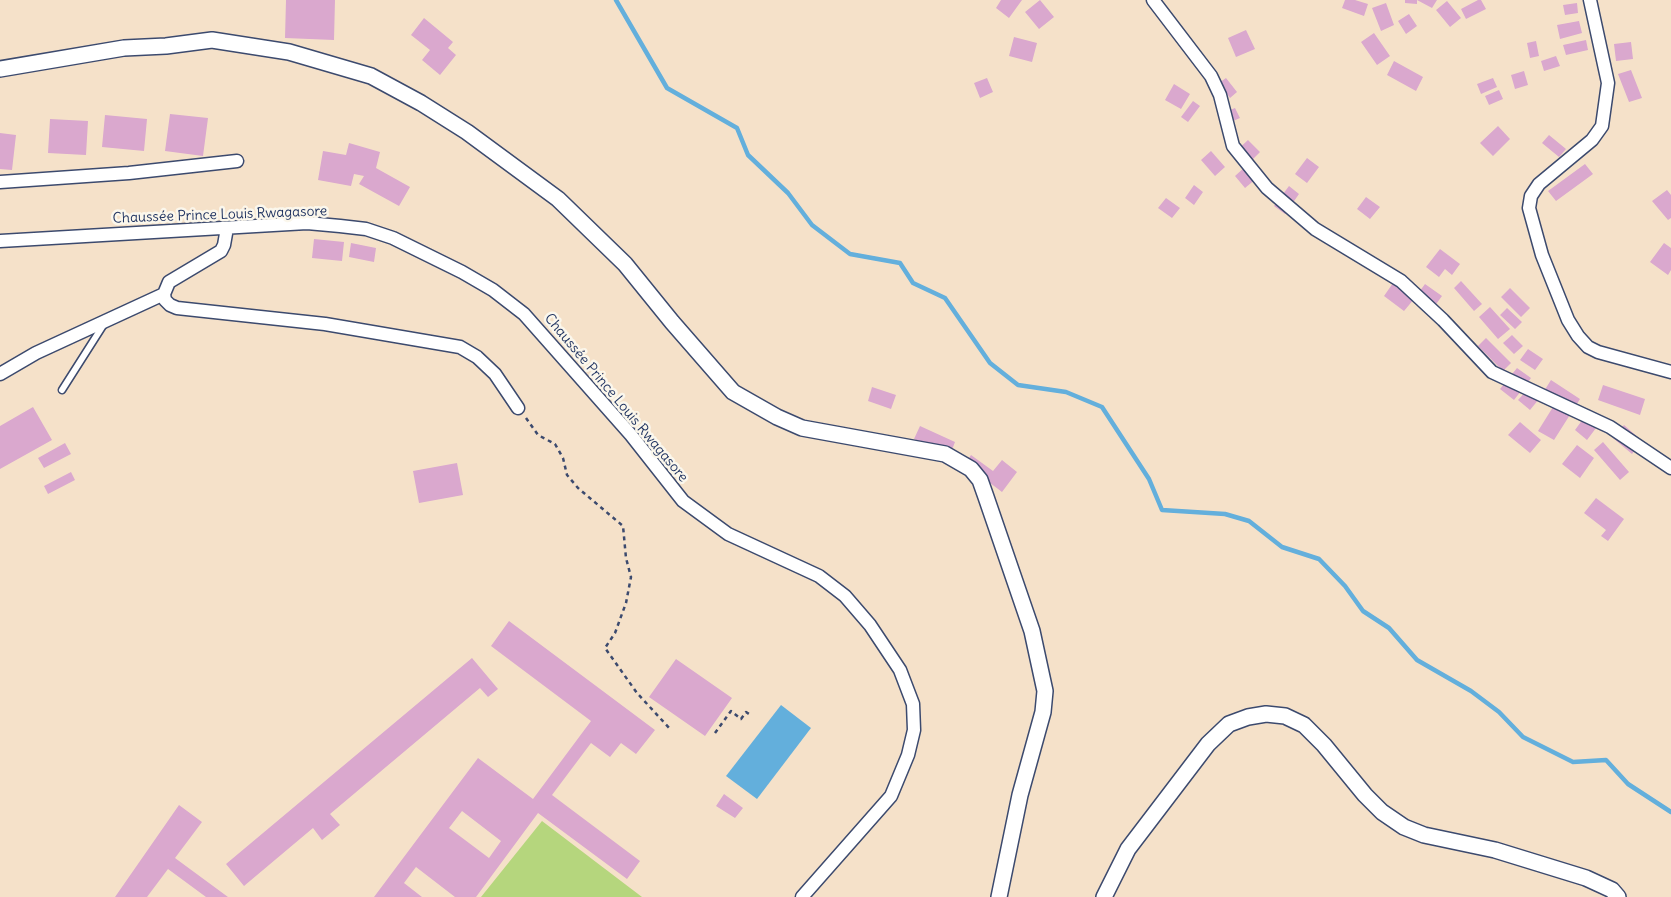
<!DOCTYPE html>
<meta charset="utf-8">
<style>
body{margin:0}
canvas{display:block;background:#f5e1c9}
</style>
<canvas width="1671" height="897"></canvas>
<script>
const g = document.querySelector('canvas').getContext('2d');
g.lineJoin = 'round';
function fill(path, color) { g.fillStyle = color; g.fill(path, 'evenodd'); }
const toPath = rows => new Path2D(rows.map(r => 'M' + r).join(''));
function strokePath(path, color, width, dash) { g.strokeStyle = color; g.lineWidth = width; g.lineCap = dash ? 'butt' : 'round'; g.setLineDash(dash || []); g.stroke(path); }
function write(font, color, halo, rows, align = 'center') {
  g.font = font + ' Delius,sans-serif'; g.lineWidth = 5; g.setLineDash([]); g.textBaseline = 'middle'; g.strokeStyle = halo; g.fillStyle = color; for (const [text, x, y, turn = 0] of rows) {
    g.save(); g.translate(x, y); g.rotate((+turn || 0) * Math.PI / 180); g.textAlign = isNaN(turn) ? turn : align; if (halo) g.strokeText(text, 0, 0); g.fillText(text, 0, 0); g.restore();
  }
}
const green = toPath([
 [542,821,642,897,481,897]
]);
const water = toPath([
 [781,705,811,728,757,799,726,776]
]);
const stream = toPath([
 [616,0,667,88,737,128,748,155,788,193,812,225,850,254,900,263,913,283,945,298,990,363,1018,385,1066,392,1102,407,1149,479,1162,510,1225,514,1249,521,1282,547,1319,559,1345,586,1363,611,1389,628,1417,660,1471,691,1499,712,1523,737,1573,762,1606,760,1628,784,1671,812]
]);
const building = toPath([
 [286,0,335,0,334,40,285,38],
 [1001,0,1022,0,1009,18,996,8],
 [1040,0,1054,17,1039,29,1025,12],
 [1345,0,1355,0,1368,4,1364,16,1342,8],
 [1405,0,1437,0,1432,8,1417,0,1417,4,1405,3],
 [1478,0,1481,0,1486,9,1466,19,1461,9],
 [1447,1,1461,18,1450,27,1436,10],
 [1386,3,1394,25,1381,31,1372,8],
 [1577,3,1578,13,1565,15,1563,5],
 [1409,14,1417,26,1406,34,1398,21],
 [424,18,453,42,448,48,456,55,440,75,422,60,430,50,411,35],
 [1579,21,1582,33,1560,39,1557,25],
 [1246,30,1255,49,1236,57,1228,38],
 [1374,33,1390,56,1377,65,1361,42],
 [1014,37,1037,43,1032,62,1009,56],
 [1586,40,1588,50,1566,55,1563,45],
 [1536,41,1539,56,1530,58,1527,43],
 [1631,42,1633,59,1616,61,1614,44],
 [1556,56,1560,66,1544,71,1541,61],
 [1394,61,1423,77,1416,91,1387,75],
 [1631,70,1642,98,1629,102,1618,74],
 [1524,71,1528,85,1515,89,1511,75],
 [987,78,993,92,980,98,974,83],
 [1226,78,1237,92,1230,98,1219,83],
 [1493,78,1497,87,1481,94,1477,84],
 [1174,84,1190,94,1181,109,1165,100],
 [1499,90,1503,99,1489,105,1485,96],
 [1193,101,1200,106,1188,122,1181,117],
 [1235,108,1240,118,1226,124,1221,114],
 [170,114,208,118,203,156,165,151],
 [105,115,147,119,144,151,102,147],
 [50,119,88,121,86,155,48,153],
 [1498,126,1510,139,1493,156,1480,143],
 [0,133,16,135,12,170,0,169],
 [1549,135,1566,149,1559,157,1542,143],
 [1248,140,1260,152,1246,166,1234,153],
 [349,143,380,152,376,168,410,187,399,206,359,184,364,176,354,174,351,186,318,180,323,151,346,155],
 [1211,151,1225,167,1215,176,1201,160],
 [1307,158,1319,167,1307,183,1295,174],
 [1585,164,1593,174,1556,201,1548,191],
 [1246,166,1257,178,1245,188,1235,176],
 [1194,185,1203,192,1194,205,1185,198],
 [1289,186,1299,194,1285,214,1274,206],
 [1667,190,1671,195,1671,218,1668,220,1652,201],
 [1366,197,1380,207,1370,219,1357,209],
 [1166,198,1180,208,1172,218,1158,208],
 [314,239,344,242,342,261,312,258],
 [351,243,376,248,374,262,349,257],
 [1664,243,1671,248,1671,270,1668,275,1650,262],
 [1440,249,1460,264,1452,275,1445,269,1439,277,1426,267],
 [1461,281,1482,304,1474,311,1454,288],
 [1393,283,1414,299,1404,311,1384,296],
 [1425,284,1442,296,1431,311,1414,299],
 [1510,288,1530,308,1521,317,1501,297],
 [1490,307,1510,329,1498,339,1479,317],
 [1507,308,1522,322,1515,329,1500,315],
 [1512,335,1523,346,1514,354,1503,343],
 [1486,338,1511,363,1503,371,1478,346],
 [1528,349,1543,359,1535,370,1520,360],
 [1517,368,1531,378,1514,400,1500,389],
 [1551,380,1580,399,1554,440,1538,431,1553,407,1539,399],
 [1603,385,1645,399,1640,415,1598,400],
 [872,387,896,395,891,409,868,401],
 [1528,389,1539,399,1530,410,1518,400],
 [33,407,52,440,0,469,0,426],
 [1583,419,1596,428,1587,440,1575,430],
 [1520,422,1541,440,1530,453,1508,435],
 [1624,425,1642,441,1632,454,1613,438],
 [920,426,955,442,950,455,914,439],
 [1603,442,1629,472,1620,480,1594,450],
 [65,443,71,454,44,468,38,458],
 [1577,445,1594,458,1580,478,1562,464],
 [971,455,993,471,1002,460,1017,472,1002,492,965,464],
 [457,463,463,495,419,503,413,471],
 [71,472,75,480,48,494,44,486],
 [1596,498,1624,519,1608,541,1601,536,1606,530,1584,513],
 [509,621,655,730,636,754,621,743,610,757,591,743,552,795,640,861,627,879,538,813,476,897,455,897,416,867,404,883,422,897,374,897,478,758,533,799,591,721,491,646],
 [462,811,501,841,489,858,449,828],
 [472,658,498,689,488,697,480,688,330,814,340,825,322,840,313,828,244,886,226,864],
 [676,659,732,698,705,736,649,697],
 [724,794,743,808,735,818,716,806],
 [179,805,202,822,175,858,228,897,206,897,168,869,147,897,115,897]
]);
const path = toPath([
 [526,418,538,435,555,444,563,458,567,475,578,488,623,526,626,558,631,577,626,603,615,633,605,648,637,693,671,730],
 [715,733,731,711,741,719,746,712,749,714]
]);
const service = toPath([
 [62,390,104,324]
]);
const minor = toPath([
 [1153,0,1211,76,1220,95,1233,146,1267,188,1315,229,1401,281,1443,320,1492,372,1610,427,1671,468],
 [1590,0,1608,83,1602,126,1592,140,1539,184,1531,196,1529,208,1542,255,1568,320,1578,336,1588,347,1598,352,1671,372],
 [0,182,129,173,237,161],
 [227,228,224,245,221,251,169,282,164,294,165,300,170,305,177,308,325,324,460,347,477,357,495,374,518,408],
 [0,241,307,223,340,226,366,229,393,238,462,272,493,290,524,314,631,435,683,501,728,534,819,576,845,596,870,625,900,670,913,704,914,730,908,755,891,796,802,897],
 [0,374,36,353,164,294]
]);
const tertiary = toPath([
 [0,69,124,48,166,46,212,40,289,52,371,76,421,103,467,132,558,199,625,264,672,322,733,392,777,417,802,428,945,454,971,469,980,480,986,497,1032,631,1045,691,1043,712,1020,795,999,897],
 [1104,897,1128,849,1208,744,1229,724,1248,717,1266,714,1285,716,1304,725,1324,745,1365,795,1382,812,1404,827,1424,835,1495,850,1586,878,1612,890,1618,897]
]);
const streetNames = [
 ["Chaussée Prince Louis Rwagasore",220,215,-2],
 ["Chaussée Prince Louis Rwagasore",616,398,50]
];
fill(green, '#b5d67d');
fill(water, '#63afdc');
strokePath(stream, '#63afdc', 4.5);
fill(building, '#daa8ce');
strokePath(service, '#3c4a6e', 9);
strokePath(minor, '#3c4a6e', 15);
strokePath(tertiary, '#3c4a6e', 18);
strokePath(path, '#3c4a6e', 2.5, [4, 4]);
strokePath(service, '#fff', 6);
strokePath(minor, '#fff', 12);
strokePath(tertiary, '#fff', 15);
write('14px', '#1b2f5e', '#fbf7ec', streetNames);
</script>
